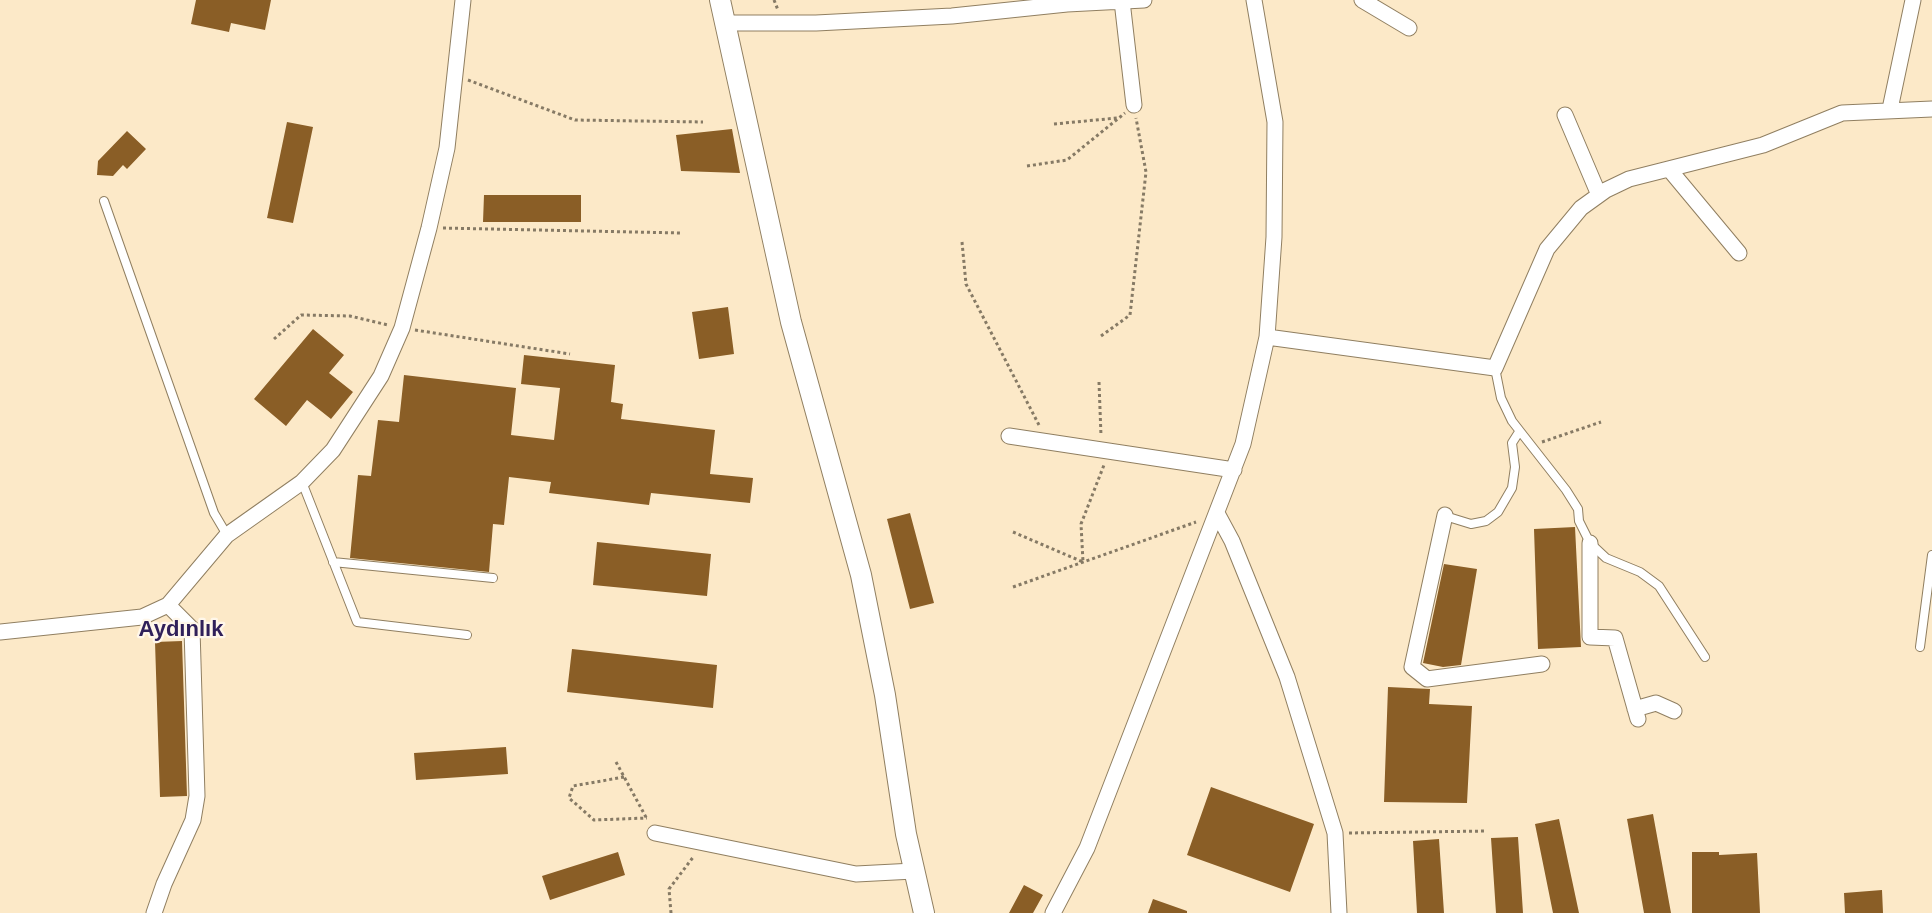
<!DOCTYPE html>
<meta charset="utf-8">
<style>
body{margin:0}
canvas{display:block;background:#fce9c8}
</style>
<canvas width="1932" height="913"></canvas>
<script>
const g = document.querySelector('canvas').getContext('2d');
g.lineJoin = 'round';
function fill(path, color) { g.fillStyle = color; g.fill(path, 'evenodd'); }
const toPath = rows => new Path2D(rows.map(r => 'M' + r).join(''));
function strokePath(path, color, width, dash) { g.strokeStyle = color; g.lineWidth = width; g.lineCap = dash ? 'butt' : 'round'; g.setLineDash(dash || []); g.stroke(path); }
function write(font, color, halo, rows, align = 'center') {
  g.font = font + ' Arial,sans-serif'; g.lineWidth = 4.5; g.setLineDash([]); g.textBaseline = 'middle'; g.strokeStyle = halo; g.fillStyle = color; for (const [text, x, y, turn = 0] of rows) {
    g.save(); g.translate(x, y); g.rotate((+turn || 0) * Math.PI / 180); g.textAlign = isNaN(turn) ? turn : align; if (halo) g.strokeText(text, 0, 0); g.fillText(text, 0, 0); g.restore();
  }
}
const building = toPath([
 [196,0,271,0,265,30,231,23,229,32,191,24],
 [287,122,313,127,293,223,267,218],
 [732,129,740,173,681,171,676,135],
 [127,131,146,149,127,169,123,165,113,176,97,175,98,161],
 [484,195,581,195,581,222,483,222],
 [728,307,734,354,699,359,692,312],
 [313,329,344,355,329,373,353,392,331,419,307,400,286,426,254,399],
 [524,355,615,365,611,402,623,404,621,419,715,430,710,474,753,478,750,503,651,493,649,505,549,493,551,482,509,477,504,525,493,524,489,572,350,558,358,475,371,476,378,420,399,422,404,375,516,388,511,435,554,440,560,388,521,384],
 [910,513,934,603,910,609,887,519],
 [1575,527,1581,647,1538,649,1534,529],
 [597,542,711,554,707,596,593,585],
 [1444,564,1477,569,1461,665,1443,667,1423,663],
 [182,641,187,796,160,797,155,642],
 [572,649,717,665,713,708,567,692],
 [1388,687,1430,689,1429,704,1472,706,1467,803,1384,802],
 [506,747,508,774,416,780,414,753],
 [1211,787,1314,824,1290,892,1187,855],
 [1653,814,1671,913,1644,913,1627,819],
 [1559,819,1579,913,1553,913,1535,824],
 [1518,837,1523,913,1496,913,1491,838],
 [1439,839,1444,913,1417,913,1413,841],
 [618,852,625,875,550,900,542,876],
 [1692,852,1719,852,1719,855,1757,853,1760,913,1692,913],
 [1024,885,1043,895,1033,913,1009,913],
 [1882,890,1883,913,1845,913,1844,893],
 [1153,899,1187,911,1187,913,1148,913]
]);
const path = toPath([
 [774,0,778,10],
 [468,80,575,120,703,122],
 [1054,124,1117,118],
 [1027,166,1067,160,1125,113],
 [443,228,681,233],
 [962,242,966,284,1040,427],
 [415,330,570,354],
 [1101,336,1130,315,1146,172,1136,118],
 [274,339,301,315,350,316,388,325],
 [1099,382,1101,436],
 [1542,442,1601,422],
 [1013,532,1083,562,1081,524,1104,465],
 [1013,587,1196,522],
 [616,762,647,819],
 [624,777,573,786,569,798,594,820,647,818],
 [1349,833,1487,831],
 [671,913,669,889,694,856]
]);
const service = toPath([
 [104,201,214,513,227,535],
 [1495,368,1501,398,1512,421,1566,490,1578,509,1579,521,1590,543,1606,558,1640,572,1659,586,1705,657],
 [302,482,357,622,467,635],
 [1445,516,1471,524,1486,521,1498,512,1512,488,1515,467,1512,443,1519,432],
 [333,562,493,578],
 [1920,647,1932,555]
]);
const minor = toPath([
 [1362,0,1409,28],
 [1122,1,1134,105],
 [727,23,816,23,952,16,1067,4,1144,0],
 [1890,109,1913,0],
 [1565,115,1599,195],
 [1669,169,1739,253],
 [1267,337,1495,368,1547,249,1581,208,1606,190,1629,179,1763,145,1842,113,1932,109],
 [1009,436,1234,470],
 [1218,515,1232,541,1287,677,1335,833,1339,913],
 [1445,515,1412,667,1427,679,1542,664],
 [1590,543,1590,637,1615,638,1638,719],
 [0,632,142,617,168,605,227,535,302,482,333,450,381,376,402,328,429,228,447,148,463,0],
 [1635,709,1656,703,1674,711],
 [655,833,856,874,914,871],
 [154,913,164,884,193,820,197,796,192,629,168,605],
 [1053,913,1087,848,1243,444,1267,337,1274,237,1275,122,1254,0]
]);
const tertiary = toPath([
 [720,0,791,322,861,575,885,695,906,834,924,913]
]);
const districtNames = [
 ["Aydınlık",181,630]
];
fill(building, '#8a5e26');
strokePath(service, '#907f61', 10);
strokePath(minor, '#907f61', 17);
strokePath(tertiary, '#907f61', 22);
strokePath(path, '#867a65', 3, [3, 3]);
strokePath(service, '#fff', 8);
strokePath(minor, '#fff', 15);
strokePath(tertiary, '#fff', 20);
write('bold 22px', '#30205a', '#fff7ea', districtNames);
</script>
